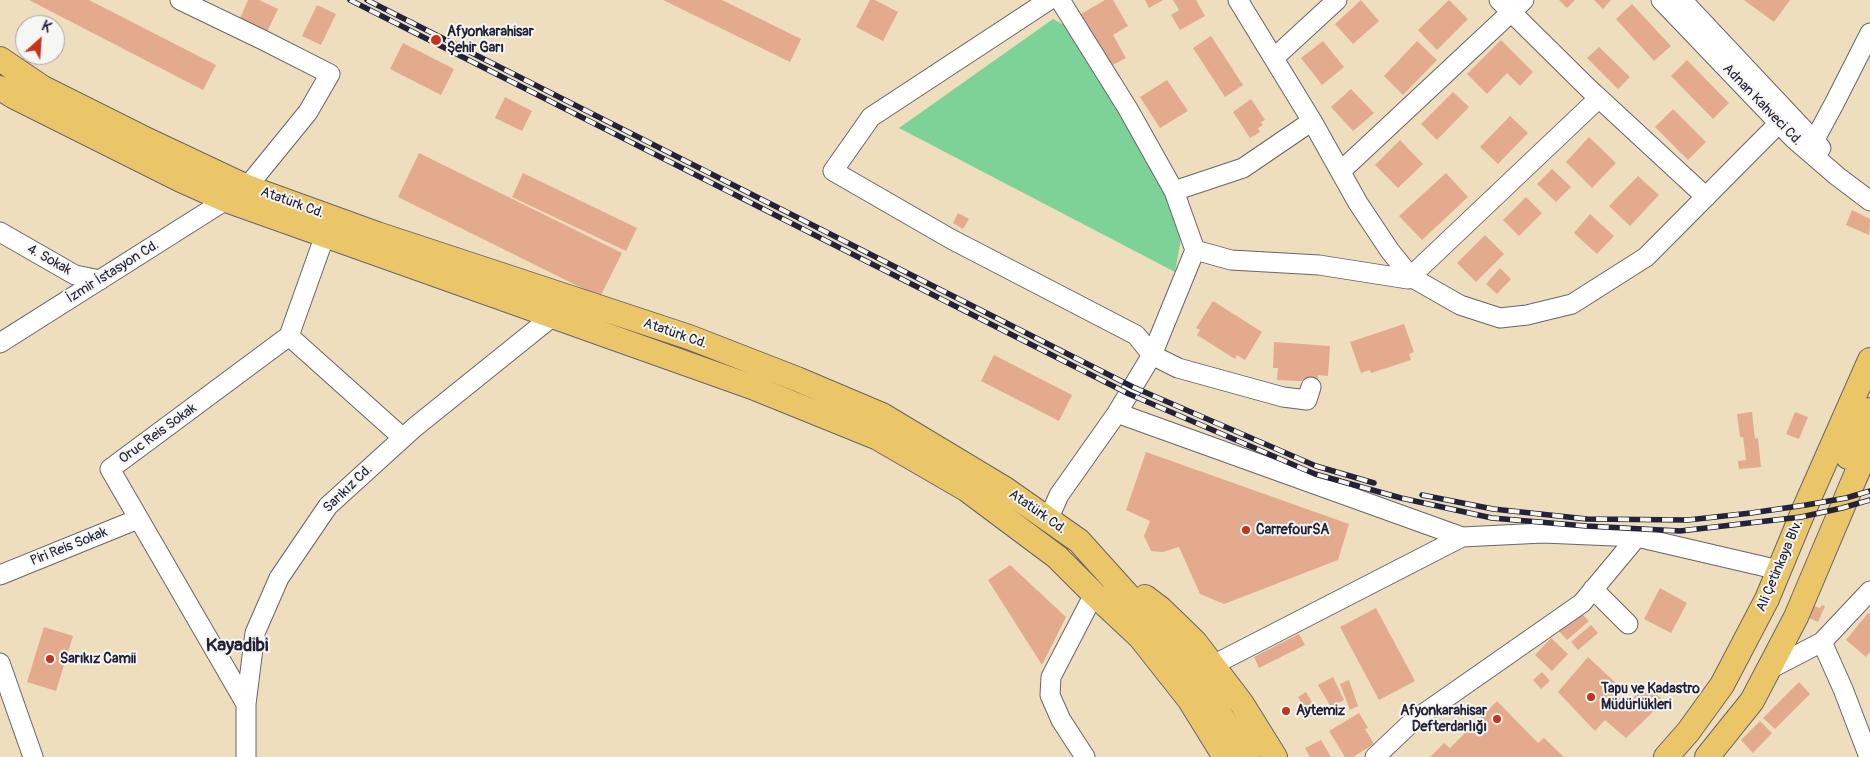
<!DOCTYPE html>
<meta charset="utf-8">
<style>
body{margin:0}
#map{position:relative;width:1870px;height:757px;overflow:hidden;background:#eedebe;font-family:Pangolin,sans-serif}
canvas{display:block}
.north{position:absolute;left:15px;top:15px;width:50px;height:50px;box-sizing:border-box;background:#f6f6f2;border:1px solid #a1a1a9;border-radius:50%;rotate:26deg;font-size:14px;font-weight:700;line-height:20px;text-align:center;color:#22223b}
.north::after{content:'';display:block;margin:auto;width:18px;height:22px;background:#c8321e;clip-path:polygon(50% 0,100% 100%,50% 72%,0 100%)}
</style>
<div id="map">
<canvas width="1870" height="757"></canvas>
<div class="north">K</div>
</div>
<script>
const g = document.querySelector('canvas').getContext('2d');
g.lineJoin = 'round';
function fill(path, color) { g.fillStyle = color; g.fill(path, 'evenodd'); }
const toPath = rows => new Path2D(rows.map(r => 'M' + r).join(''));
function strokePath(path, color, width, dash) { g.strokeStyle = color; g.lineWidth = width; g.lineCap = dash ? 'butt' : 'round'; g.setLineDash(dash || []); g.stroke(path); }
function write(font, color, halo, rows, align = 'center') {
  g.font = font + ' Pangolin,sans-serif'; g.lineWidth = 4; g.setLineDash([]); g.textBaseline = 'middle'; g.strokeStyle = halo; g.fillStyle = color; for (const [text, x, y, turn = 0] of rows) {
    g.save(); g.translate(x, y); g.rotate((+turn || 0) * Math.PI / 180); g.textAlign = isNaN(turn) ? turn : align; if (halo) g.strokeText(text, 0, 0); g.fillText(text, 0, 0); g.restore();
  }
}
const green = toPath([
 [1053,19,1064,25,1170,196,1182,233,1175,272,899,128]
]);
const building = toPath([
 [29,0,89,0,216,65,203,90],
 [248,0,259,0,278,9,266,34,239,21],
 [663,0,722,0,801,39,790,62],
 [870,0,875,0,898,12,883,41,856,27],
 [1105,0,1113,0,1128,26,1113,35,1126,58,1111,66,1081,14],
 [1145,0,1163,0,1149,8],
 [1173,0,1196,0,1205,16,1180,30,1171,15,1179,10],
 [1361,0,1379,21,1353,44,1335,24],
 [1449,0,1468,19,1437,50,1418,30],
 [1559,0,1575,0,1567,8],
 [1594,0,1611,0,1603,9],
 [1744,0,1790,0,1774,22],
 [1632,4,1671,46,1654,61,1616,19],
 [317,5,336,14,321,45,302,36],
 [1211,36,1243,85,1225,97,1193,48],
 [1501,40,1533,72,1520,86,1507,73,1487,94,1467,74],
 [1323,41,1344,67,1322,85,1301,58],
 [1417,41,1437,60,1403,95,1384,76],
 [403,43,454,69,441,95,390,69],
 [1599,47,1630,77,1618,89,1587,58],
 [1687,60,1729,103,1713,119,1671,76],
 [1167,80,1188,111,1160,128,1140,97],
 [1351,89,1374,113,1353,131,1331,107],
 [1453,92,1469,107,1437,140,1421,124],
 [505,97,532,111,522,131,495,118],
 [1251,99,1265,120,1261,122,1263,125,1258,128,1260,132,1250,138,1233,112],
 [1673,109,1706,142,1688,160,1655,127],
 [1510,116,1528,133,1498,164,1480,147],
 [1589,137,1616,163,1592,188,1566,162],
 [1400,140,1423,164,1398,188,1375,165],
 [419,153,622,253,600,297,398,197],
 [1552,169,1571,187,1556,202,1537,184],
 [523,173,637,228,626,251,512,197],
 [1446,173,1468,197,1422,240,1399,216],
 [1638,176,1659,195,1630,226,1609,206],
 [1526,197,1542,213,1519,236,1503,220],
 [1852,210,1870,219,1869,235,1846,225],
 [958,213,969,219,963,229,953,223],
 [1590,214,1614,236,1597,254,1574,233],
 [1485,235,1504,254,1476,282,1457,263],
 [1500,268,1511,279,1497,294,1486,284],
 [1213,301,1262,332,1245,360,1237,355,1235,359,1197,335,1200,330,1196,328],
 [1404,324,1414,352,1409,354,1411,360,1371,373,1370,370,1361,373,1350,342],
 [1274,342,1330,346,1328,376,1318,375,1318,382,1277,380,1278,368,1273,368],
 [994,355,1072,395,1059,421,981,381],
 [1752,412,1755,439,1758,438,1761,467,1739,469,1738,461,1746,460,1743,437,1740,437,1737,414],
 [1795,412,1808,417,1799,439,1786,434],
 [1146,452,1349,524,1338,560,1224,604,1200,594,1179,547,1163,552,1151,551,1144,536,1150,521,1126,510],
 [1010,565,1066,617,1042,665,988,580],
 [1660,588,1687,603,1671,633,1644,619],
 [1822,605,1825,606,1818,622,1809,618,1814,606,1820,608],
 [1376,608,1415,681,1379,700,1340,627],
 [1579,611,1589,621,1567,640,1558,630],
 [1868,613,1870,614,1870,652,1866,657,1846,640],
 [1591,625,1598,633,1578,650,1571,642],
 [44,627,73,636,56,691,27,682],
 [1299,634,1305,645,1259,668,1254,657],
 [1551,638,1568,654,1552,671,1535,655],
 [1588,657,1620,687,1614,693,1627,704,1646,685,1664,701,1626,738,1605,720,1595,731,1558,692],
 [1542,672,1550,681,1541,689,1533,680],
 [1333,677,1344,700,1331,707,1318,685],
 [1349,680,1358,706,1350,710,1340,684],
 [1799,682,1810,694,1775,729,1763,718],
 [1306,692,1318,712,1310,717,1298,697],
 [1497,701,1538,743,1544,738,1564,757,1430,757,1444,743,1450,748],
 [1359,713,1368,728,1365,729,1374,744,1353,757,1345,757,1329,731],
 [1760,721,1772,733,1753,753,1741,740],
 [1321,740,1331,757,1310,757,1305,748]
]);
const minor = toPath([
 [180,0,263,40,330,74,308,112,247,187],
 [1060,0,1128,109,1174,191,1243,168,1312,121],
 [1238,0,1312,121,1358,203,1390,251,1411,277,1460,305,1500,318,1527,315,1572,304,1646,257,1788,114],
 [1499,0,1587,87,1706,197],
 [1661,0,1793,138,1837,176,1870,201],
 [1682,0,1821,148],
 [1274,58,1337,0],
 [1814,141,1834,104,1870,33],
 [1341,171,1524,0],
 [1174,191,1195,250,1152,355,1178,368,1283,397,1307,400,1311,387],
 [0,232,75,275,100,280],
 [1195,250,1231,260,1319,265,1408,279,1599,98],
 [289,336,403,438],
 [0,343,226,200],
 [1117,413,1462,537],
 [1048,520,1059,495,1117,413,1152,355,1136,335,951,239,833,171,871,117,1049,0],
 [0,575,138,519],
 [1593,589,1628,624],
 [1822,642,1843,689,1869,757],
 [0,663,33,757],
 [1213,665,1462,537,1543,533,1637,537,1779,570],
 [1768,670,1822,642,1870,591],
 [246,704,110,469,289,336,325,235],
 [246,757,246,704,255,633,279,578,328,506,415,427,553,316],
 [1085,757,1061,720,1050,695,1051,677,1094,594],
 [1375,757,1413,721,1582,603,1637,537]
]);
const major = toPath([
 [0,59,43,88,141,137,247,187,377,234,689,337,797,379,882,415,1005,489,1079,541,1177,650,1248,757],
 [0,88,13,96,181,180,226,200,752,387,878,438,966,489,1057,557,1094,594,1140,637,1189,699,1225,757],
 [1848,457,1870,410],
 [1145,597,1161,609,1195,642,1242,704,1275,757],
 [1666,757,1688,732,1722,685,1767,599,1806,505,1870,360],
 [1707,757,1752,701,1796,617,1870,442]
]);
const rail = toPath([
 [350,0,1129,394,1315,474,1401,498,1492,518,1586,526,1680,531,1801,517,1842,508,1870,500],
 [367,0,1133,387,1316,466,1374,483],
 [1422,495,1493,509,1587,519,1688,520,1751,513,1806,505,1846,498,1870,491]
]);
const markers = [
 [436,40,6,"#c8321e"],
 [1246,530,5,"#c8321e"],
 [50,659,5,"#c8321e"],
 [1591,697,5,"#c8321e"],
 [1286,711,5,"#c8321e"],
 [1497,719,5,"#c8321e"]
];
const poiNames = [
 ["Afyonkarahisar",447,32],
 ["Şehir Garı",447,48],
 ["CarrefourSA",1256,530],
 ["Sarıkız Camii",60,659],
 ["Tapu ve Kadastro",1601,689],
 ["Müdürlükleri",1601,705],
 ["Aytemiz",1296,711],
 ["Afyonkarahisar",1487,711,"right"],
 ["Defterdarlığı",1487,727,"right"]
];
const streetNames = [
 ["Adnan Kahveci Cd.",1762,105,46],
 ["Atatürk Cd.",292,203,20],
 ["4. Sokak",49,260,29],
 ["İzmir İstasyon Cd.",113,272,-32],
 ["Atatürk Cd.",675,334,19],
 ["Oruc Reis Sokak",158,434,-36],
 ["Sarıkız Cd.",348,489,-44],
 ["Atatürk Cd.",1037,512,35],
 ["Piri Reis Sokak",69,547,-22],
 ["Ali Çetinkaya Blv.",1780,566,-67]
];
const districtNames = [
 ["Kayadibi",237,646]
];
fill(green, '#7dd397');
fill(building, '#e4aa8d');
strokePath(minor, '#696469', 21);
strokePath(major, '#696469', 26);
strokePath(minor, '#fff', 19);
strokePath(major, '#ebc669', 24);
strokePath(rail, '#22223b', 5.5);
strokePath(rail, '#f6f6f2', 4, [11]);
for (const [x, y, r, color] of markers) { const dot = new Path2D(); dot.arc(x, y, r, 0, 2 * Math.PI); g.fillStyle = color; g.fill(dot); strokePath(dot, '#f6f6f2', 2); }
write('bold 14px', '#22223b', '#f6f6f2', poiNames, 'left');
write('14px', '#22223b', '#f6f6f2', streetNames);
write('bold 19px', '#22223b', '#f6f6f2', districtNames);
</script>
